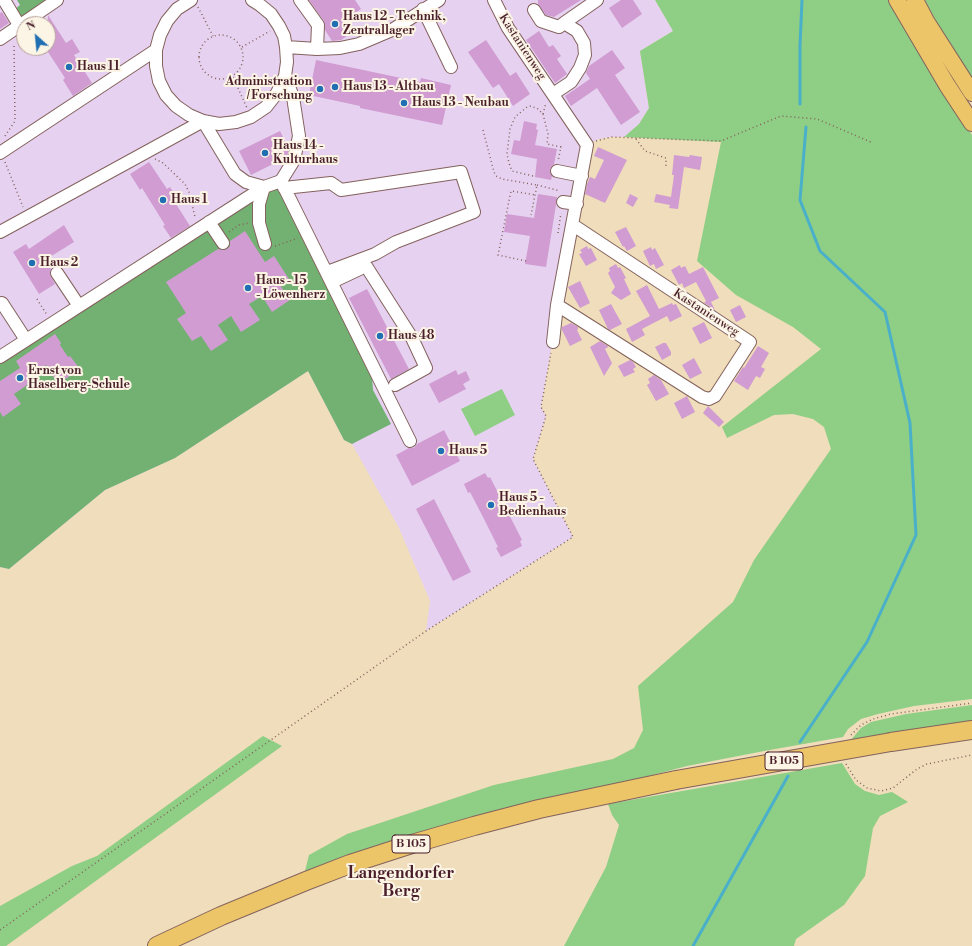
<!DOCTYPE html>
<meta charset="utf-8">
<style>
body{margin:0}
#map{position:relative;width:972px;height:946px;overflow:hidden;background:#efddbb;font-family:"Libre Bodoni",serif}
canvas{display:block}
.north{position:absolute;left:16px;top:16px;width:40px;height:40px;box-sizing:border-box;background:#fcf5e5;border:1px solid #b59f9b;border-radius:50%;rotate:333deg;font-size:11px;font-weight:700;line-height:16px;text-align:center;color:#4a1f2b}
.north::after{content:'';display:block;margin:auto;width:14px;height:18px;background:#1f6fb2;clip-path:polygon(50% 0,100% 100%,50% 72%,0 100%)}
</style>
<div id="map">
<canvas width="972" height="946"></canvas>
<div class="north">N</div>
</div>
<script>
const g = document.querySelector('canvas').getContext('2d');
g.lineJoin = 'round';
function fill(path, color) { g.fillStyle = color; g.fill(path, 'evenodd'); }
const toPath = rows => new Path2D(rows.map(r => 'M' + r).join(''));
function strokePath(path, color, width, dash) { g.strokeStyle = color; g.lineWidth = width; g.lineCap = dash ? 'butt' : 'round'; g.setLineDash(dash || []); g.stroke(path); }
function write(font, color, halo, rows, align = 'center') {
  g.font = font + ' "Libre Bodoni",serif'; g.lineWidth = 4; g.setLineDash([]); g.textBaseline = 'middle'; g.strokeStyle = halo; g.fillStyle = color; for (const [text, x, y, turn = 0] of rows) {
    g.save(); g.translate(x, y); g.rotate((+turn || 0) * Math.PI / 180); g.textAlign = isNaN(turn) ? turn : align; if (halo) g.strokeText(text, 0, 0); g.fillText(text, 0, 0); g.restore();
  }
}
const built = toPath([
 [0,0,655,0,673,31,640,51,649,108,639,124,624,137,611,137,599,139,587,145,541,407,546,416,533,459,573,537,426,631,430,601,399,528,352,444,344,440,308,371,175,458,105,490,9,569,0,567],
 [24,24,48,24,48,48,24,48]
]);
const green = toPath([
 [655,0,890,0,972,135,972,699,914,706,878,714,861,719,848,729,843,737,764,751,687,766,622,783,304,875,309,855,347,834,494,785,613,759,634,748,643,730,638,686,733,602,754,560,831,449,824,427,813,419,793,414,774,415,727,438,722,427,821,349,793,327,736,295,697,261,721,142,624,137,639,124,649,108,640,51,673,31],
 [925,0,972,0,972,78,936,21],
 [502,389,515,415,475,436,461,409],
 [972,705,972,723,850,741,861,728,871,722,906,714],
 [263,736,282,746,6,946,0,946,0,906,72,866,97,856],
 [842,763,855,784,865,791,879,795,892,792,908,802,880,816,873,828,865,876,844,905,796,939,794,946,564,946,606,867,619,825,612,815,608,804]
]);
const forest = toPath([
 [17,0,48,0,20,18,14,10,20,5],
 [281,181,372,377,373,390,391,424,352,444,344,440,308,371,175,458,105,490,9,569,0,567,0,357]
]);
const stream = toPath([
 [800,104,800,46,802,0],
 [800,742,867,642,916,535,910,423,885,312,820,251,800,200,806,127],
 [693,946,788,776]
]);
const building = toPath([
 [309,0,355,0,361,9,346,19,354,31,341,40,332,41,325,30,324,21],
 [538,0,581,0,554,17,546,15,538,4],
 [621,0,633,0,642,14,622,28,609,8],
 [2,12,9,23,0,29,0,13],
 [48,15,66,43,72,39,80,52,74,55,92,83,73,96,63,80,65,78,48,52],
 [539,31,549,47,553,45,561,56,557,59,567,74,555,83,526,40],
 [486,40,510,76,516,72,530,94,513,106,499,84,493,88,468,52],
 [612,50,625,68,615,75,640,112,621,125,597,88,571,106,565,96,590,79,586,73,589,66],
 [316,60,420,82,421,78,451,85,442,125,360,108,360,106,309,95],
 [524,121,537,124,536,129,538,130,535,145,557,149,554,164,550,169,552,176,551,180,535,177,537,159,511,154,514,140,520,141],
 [280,131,289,149,287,157,251,175,239,151],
 [598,147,627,160,605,203,585,194,587,184,590,177,595,179,604,160,594,156],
 [674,155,689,157,690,155,702,157,700,170,684,167,678,209,669,208,670,205,654,202,656,194,671,197,674,175,672,175],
 [149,162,167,189,170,187,177,199,174,201,190,226,171,238,163,226,165,225,142,188,140,190,130,174],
 [538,194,557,197,556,201,556,205,546,267,525,264,530,236,504,232,507,214,534,218],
 [630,194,638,198,633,207,626,203],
 [64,225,74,242,45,260,51,269,50,273,51,277,55,284,39,294,13,252,26,244,29,249],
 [626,227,636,246,627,251,624,246,623,247,615,232],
 [245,231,265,262,274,256,289,279,280,285,290,300,272,312,262,296,249,304,260,320,241,332,231,316,218,325,228,340,211,351,201,336,192,341,177,319,186,313,166,282,218,249,223,250,227,249,230,246,230,241],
 [587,246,588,249,591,248,597,260,586,266,579,254,582,253,580,250],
 [651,247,652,250,655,248,664,265,656,269,654,264,650,266,643,251],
 [616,264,618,268,620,267,626,278,624,279,631,294,621,300,611,293,615,287,608,273,610,271,609,268],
 [680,265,681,268,685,266,689,274,703,267,719,298,711,302,715,310,704,303,706,301,696,282,684,288,682,283,679,285,671,270],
 [580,281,590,303,580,308,568,287],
 [647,285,659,309,672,303,673,305,676,304,682,316,670,322,667,316,642,329,645,335,632,342,626,329,650,316,636,291],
 [367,289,409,369,391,379,349,298],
 [611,304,622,324,610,330,608,329,599,310],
 [740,305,746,317,736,322,730,310],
 [704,322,712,338,700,344,692,328],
 [571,323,578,327,578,329,577,330,582,340,570,346,562,330,562,327],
 [55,334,61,343,60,345,68,357,70,356,80,369,58,384,46,365,27,378,30,383,14,394,21,404,3,417,0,412,0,381,20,368,16,361],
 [600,341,608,346,608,347,605,349,612,363,604,376,590,347],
 [663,343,666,343,671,352,671,355,662,360,655,347],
 [758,346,769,353,761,367,765,369,760,378,756,376,748,390,734,381,743,367,744,368],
 [694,358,702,373,690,379,682,365],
 [630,360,633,362,636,367,633,369,635,372,624,377,618,366],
 [456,370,458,375,466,371,470,380,463,384,466,389,439,403,429,384],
 [654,375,661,380,669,394,656,401,647,385,650,383,648,379],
 [687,396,695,412,682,419,674,403],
 [708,406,724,422,719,427,703,413],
 [444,430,460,461,412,486,396,455,409,448,414,448,417,444],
 [485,473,488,478,490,477,522,540,520,541,522,546,501,557,496,548,498,547,483,517,470,492,468,493,464,484],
 [434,499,471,572,453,581,416,509]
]);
const path = toPath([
 [198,7,213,36],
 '199 57a22 22 0 1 1 44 0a22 22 0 1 1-44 0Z',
 [242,47,270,31],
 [233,77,247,108],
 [543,114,546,103],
 [483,130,494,172,496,176,502,179,537,185,531,215],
 [5,136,15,121,14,43],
 [636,139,645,151,666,158,666,166],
 [596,141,611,137,721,141,781,116,817,119,873,143],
 [155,159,163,163,185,184,189,192,195,217],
 [5,162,23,207],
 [533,176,512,171,509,163,507,154,510,129,515,117,527,107,531,106,538,109,543,114,548,134,547,144,561,147,558,161],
 [537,185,560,191],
 [229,232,239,225,249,223],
 [558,233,561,213],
 [275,246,298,238],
 [526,261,498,255,511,191,536,195],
 [37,299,47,315],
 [851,735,861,725,873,719,891,714,972,703],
 [846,764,856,780,867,788,881,791,893,788,917,769,927,764,972,755],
 [0,930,426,631,573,537,533,459,546,416,541,407,551,353]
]);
const minor = toPath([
 [4,0,19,25],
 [191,0,177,9,167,21,160,35,156,50,156,66,159,81,166,95,176,106,189,115,203,121,219,124,236,122,251,117,266,107,277,93,285,76,287,62,286,47,284,36,279,26,271,14,260,5,252,0],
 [300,0,318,25,317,49],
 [494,0,508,28,587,145,557,305,553,342],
 [423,9,451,67],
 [534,10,541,21,559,27,564,23,577,31,584,43,585,55,580,68,571,82,553,94],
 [564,23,597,0],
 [0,39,57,0],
 [286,47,317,49,340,48,359,44,392,30,439,0],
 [0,153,156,50],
 [557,171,582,176],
 [282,183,410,441],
 [264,187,259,204,259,223,265,244],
 [284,188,331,183,341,190,461,172,474,212,396,242,375,254,327,272],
 [563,202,577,204],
 [209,222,223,243],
 [0,232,203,121,235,174,246,182,264,187,281,181,294,160,299,136,293,97,285,76],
 [57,273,79,306],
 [332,282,366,266,412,338,426,368,395,385],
 [2,303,26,340],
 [557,305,702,397,709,399,715,396,750,342,573,225],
 [0,357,264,187]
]);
const major = toPath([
 [897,0,947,85,972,123],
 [915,0,926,21,972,93]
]);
const highway = toPath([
 [891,742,972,730],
 [157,946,221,916,306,881,350,864,412,844,474,826,539,809,676,780]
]);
const highwayBridge = toPath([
 [676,780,891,742]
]);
const markers = [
 [335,24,4,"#1f6fb2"],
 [69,67,4,"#1f6fb2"],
 [335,87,4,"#1f6fb2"],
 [320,89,4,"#1f6fb2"],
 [404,103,4,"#1f6fb2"],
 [265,153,4,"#1f6fb2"],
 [163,200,4,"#1f6fb2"],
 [32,263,4,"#1f6fb2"],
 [248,288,4,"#1f6fb2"],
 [380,336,4,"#1f6fb2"],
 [20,378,4,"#1f6fb2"],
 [441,451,4,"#1f6fb2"],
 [491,505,4,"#1f6fb2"]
];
const shields = [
 [784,761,38],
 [411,844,38]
];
const shieldNames = [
 ["B 105",784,761],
 ["B 105",411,844]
];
const poiNames = [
 ["Haus 12 - Technik,",343,17],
 ["Zentrallager",343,31],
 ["Haus 11",77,67],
 ["Administration",312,82,"right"],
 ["/ Forschung",312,96,"right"],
 ["Haus 13 - Altbau",343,87],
 ["Haus 13 - Neubau",412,103],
 ["Haus 14 -",273,146],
 ["Kulturhaus",273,160],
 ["Haus 1",171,200],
 ["Haus 2",40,263],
 ["Haus - 15",256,281],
 ["- Löwenherz",256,295],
 ["Haus 48",388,336],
 ["Ernst von",28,371],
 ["Haselberg-Schule",28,385],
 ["Haus 5",449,451],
 ["Haus 5 -",499,498],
 ["Bedienhaus",499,512]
];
const streetNames = [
 ["Kastanienweg",522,47,57],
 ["Kastanienweg",706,313,33]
];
const districtNames = [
 ["Langendorfer",401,874],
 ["Berg",401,892]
];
fill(built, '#e6d2f0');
fill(green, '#8ece85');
fill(forest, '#72b172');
strokePath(stream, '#4ab0c9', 3);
fill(building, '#d09cd1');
strokePath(minor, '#84625d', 14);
strokePath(major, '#84625d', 18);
strokePath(highway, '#84625d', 20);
strokePath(path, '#84625d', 1.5, [1, 3]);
strokePath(minor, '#fff', 12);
strokePath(major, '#ecc569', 16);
strokePath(highway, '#ecc569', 18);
strokePath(highwayBridge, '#84625d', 20, []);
strokePath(highwayBridge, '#ecc569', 18);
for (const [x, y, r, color] of markers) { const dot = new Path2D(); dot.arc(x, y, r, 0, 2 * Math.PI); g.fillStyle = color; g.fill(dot); strokePath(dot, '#fcf5e5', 1.5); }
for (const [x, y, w] of shields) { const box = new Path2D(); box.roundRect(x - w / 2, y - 9, w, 18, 3); g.fillStyle = '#fcf5e5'; g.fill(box); strokePath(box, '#4a1f2b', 1); }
write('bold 11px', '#4a1f2b', null, shieldNames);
write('bold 12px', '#4a1f2b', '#fcf5e5', poiNames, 'left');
write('12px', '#4a1f2b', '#fcf5e5', streetNames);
write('bold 16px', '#4a1f2b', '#fcf5e5', districtNames);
</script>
